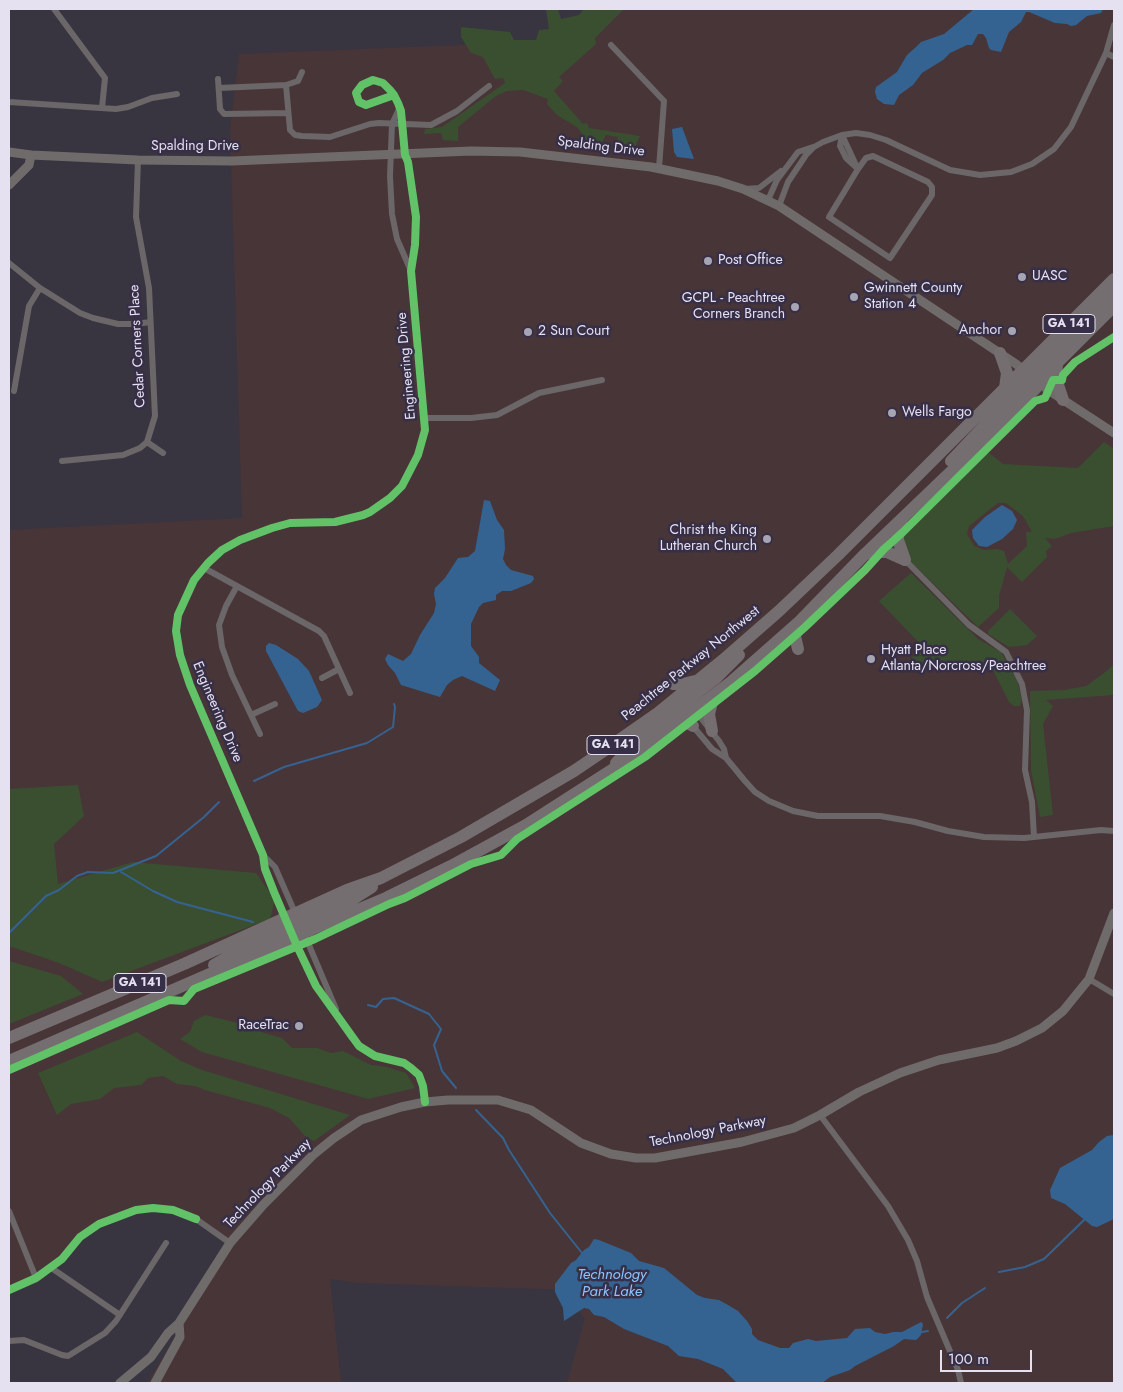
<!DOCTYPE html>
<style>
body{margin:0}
#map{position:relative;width:1123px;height:1392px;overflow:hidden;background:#383541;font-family:Jost,sans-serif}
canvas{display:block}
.frame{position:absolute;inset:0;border:10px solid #e5e1f1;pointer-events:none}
.scale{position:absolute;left:940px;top:1350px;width:92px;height:22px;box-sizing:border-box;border:2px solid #e5e1f1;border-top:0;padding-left:6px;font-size:15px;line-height:18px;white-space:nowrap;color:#e5e1f1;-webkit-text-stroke:4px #362f47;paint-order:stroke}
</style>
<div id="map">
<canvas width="1123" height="1392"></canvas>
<div class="frame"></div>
<div class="scale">100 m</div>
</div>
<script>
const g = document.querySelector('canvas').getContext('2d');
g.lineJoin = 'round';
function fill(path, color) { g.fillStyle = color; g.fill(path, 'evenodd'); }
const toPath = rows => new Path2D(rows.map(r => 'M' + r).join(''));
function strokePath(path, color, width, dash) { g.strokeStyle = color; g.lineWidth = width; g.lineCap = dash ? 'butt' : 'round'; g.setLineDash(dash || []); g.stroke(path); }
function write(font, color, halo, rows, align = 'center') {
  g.font = font + ' Jost,sans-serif'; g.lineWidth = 5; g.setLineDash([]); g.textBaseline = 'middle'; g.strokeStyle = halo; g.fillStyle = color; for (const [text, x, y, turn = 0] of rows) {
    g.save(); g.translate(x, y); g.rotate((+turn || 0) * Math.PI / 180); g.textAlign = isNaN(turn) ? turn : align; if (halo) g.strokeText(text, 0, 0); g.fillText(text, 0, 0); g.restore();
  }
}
const commercial = toPath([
 [596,9,1114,9,1114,1383,567,1383,585,1318,582,1316,572,1290,358,1283,330,1279,341,1383,147,1383,234,1243,195,1218,154,1204,92,1226,44,1279,9,1292,9,530,242,518,230,129,239,54,562,41]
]);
const green = toPath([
 [546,9,558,9,561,19,579,15,584,9,624,9,595,38,596,44,559,77,563,81,554,91,583,124,587,123,589,128,640,136,635,147,616,143,618,137,606,135,601,144,591,148,578,128,557,115,547,104,548,99,523,90,507,91,496,96,458,127,458,141,443,140,441,133,424,134,425,129,442,127,505,83,503,78,495,79,483,57,471,53,461,37,461,27,510,32,514,40,536,40,539,30,549,29],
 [1104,442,1114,449,1114,526,1071,533,1055,539,1045,538,1052,546,1046,551,1047,557,1022,582,1007,567,999,596,999,608,978,627,911,562,902,549,904,534,988,452,1003,464,1078,468],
 [998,503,1006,503,1023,516,1032,532,1026,532,1027,546,1008,564,1004,551,997,549,984,550,974,546,967,534,969,526],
 [911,573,978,639,1001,652,1017,681,1022,699,1020,706,1014,706,1009,702,992,668,981,662,955,662,940,669,910,667,906,663,923,647,879,601],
 [1010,609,1037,636,1027,645,1009,647,988,634,988,631],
 [1114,664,1114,695,1046,700,1053,706,1043,724,1053,815,1040,817,1031,770,1030,691,1064,690,1086,686,1108,670],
 [78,785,84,816,54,844,58,884,133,862,256,873,275,900,270,919,102,982,59,963,9,946,9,789],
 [9,961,61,976,83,994,9,1024],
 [205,1015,246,1025,261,1032,282,1038,292,1048,317,1048,331,1053,343,1051,371,1065,387,1067,406,1073,415,1088,368,1099,202,1052,180,1039,190,1032,194,1021],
 [137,1032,181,1061,202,1070,350,1115,314,1141,305,1136,289,1118,270,1108,205,1090,195,1086,177,1084,163,1076,148,1078,141,1085,114,1088,100,1099,71,1104,57,1115,38,1073]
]);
const water = toPath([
 [974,9,1103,9,1101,13,1087,16,1076,25,1071,26,1067,24,1055,23,1029,12,1026,12,1021,22,1009,32,1001,52,991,50,989,48,986,38,983,34,978,34,972,45,967,45,950,53,943,60,922,73,913,85,899,95,894,105,884,104,877,99,875,92,876,87,897,72,907,55,916,47,921,42,944,34],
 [682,127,694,159,677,157,674,152,672,129],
 [484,500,490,501,497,520,504,530,505,549,503,559,506,565,511,570,533,576,534,579,531,583,511,591,502,591,496,595,496,600,483,603,479,607,471,624,471,646,479,657,479,663,500,680,495,691,462,676,453,680,447,685,440,697,401,685,395,673,388,665,385,659,388,654,403,661,411,654,420,635,434,613,436,604,434,594,435,588,445,578,458,558,468,557,475,551],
 [1002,505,1012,511,1017,520,1013,529,1002,539,987,547,979,546,973,538,972,530,985,517],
 [269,643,276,645,298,659,309,671,322,700,317,707,303,713,298,711,266,651,266,646],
 [1114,1135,1114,1219,1097,1227,1092,1226,1065,1204,1051,1198,1050,1190,1060,1168,1092,1150,1099,1142,1107,1136],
 [594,1239,599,1240,631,1253,639,1261,664,1268,697,1295,705,1298,719,1300,728,1305,738,1311,747,1321,752,1329,752,1334,758,1340,780,1348,789,1348,793,1343,808,1339,816,1341,847,1338,855,1329,870,1328,875,1332,885,1334,893,1332,902,1332,921,1322,923,1324,921,1335,916,1340,904,1339,894,1346,855,1366,850,1370,830,1377,822,1383,737,1383,723,1369,698,1359,679,1356,668,1346,624,1329,604,1317,594,1315,589,1309,584,1308,564,1321,563,1308,555,1292,555,1284,571,1263,576,1260,584,1250,589,1247]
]);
const stream = toPath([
 [254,781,284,767,367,743,393,727,395,707,394,704],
 [121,872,153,891,177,902,253,922],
 [9,933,46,896,59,890,77,876,88,872,113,873,156,856,204,817,219,802],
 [368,1005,376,1007,383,999,394,998,429,1014,441,1029,434,1045,442,1071,456,1088],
 [476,1110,503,1138,509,1150,550,1213,582,1253],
 [999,1272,1025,1267,1044,1259,1084,1220],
 [947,1318,962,1303,985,1288],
 [922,1332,928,1331]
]);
const street = toPath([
 [54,9,105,78,102,108],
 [611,45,664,101,659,168],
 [1106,53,1114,57],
 [218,79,220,109,224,114,288,113],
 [286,85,290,130,295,135,302,136,330,137,370,124,379,123,431,125,457,111,489,86],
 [219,88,286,85,298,81,302,72],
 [9,102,116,109,128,107,152,98,177,94],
 [400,107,392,124,390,176,392,214,397,239,411,271],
 [842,135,840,146,846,158,858,169],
 [842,135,856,165],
 [873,156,928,182,932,187,932,195,890,258,829,217,858,169,866,158,873,156],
 [744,189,759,188,781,171],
 [768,200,777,180,798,152,813,147],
 [779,206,788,182,806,155,814,147,823,142,842,135,856,133,870,135,886,140,950,170,980,175,1011,172,1032,164,1054,149,1071,127,1106,53,1114,25],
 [9,263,40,288,80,313,93,318,118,324,136,324,150,322],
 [14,391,29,306,40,288],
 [425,418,471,418,497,415,539,393,602,380],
 [147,442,163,453],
 [62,461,123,455,140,448,147,442,155,416,149,288,136,217,138,160],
 [905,560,969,625,1006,652,1022,684,1027,710,1025,770,1032,802,1034,837],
 [204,568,319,631,324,636,350,693],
 [237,586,226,606,219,625,222,647,232,675,260,734],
 [322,678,339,669],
 [693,708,719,741,724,749,726,758,745,781,755,792,769,801,793,811,818,816,880,816,915,822,948,831,984,837,1024,838,1101,830,1114,831],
 [251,715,275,704],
 [692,725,712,749,726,758],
 [263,855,275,867,296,915],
 [286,919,265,869,263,855,190,685,180,655,176,631,178,615,194,580,208,563,222,550,240,540,272,528,290,523,335,522,363,515,370,512,390,498,402,486,418,455,425,430,411,271,415,245,416,217,408,162,405,155,401,111,398,103,394,95,390,90,383,83,373,80,362,85,356,93,359,102,366,105,394,95],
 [303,931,336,1009],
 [293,937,316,986,351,1037,359,1046,375,1056,404,1063,411,1068,419,1075,423,1086,425,1102],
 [1089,979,1114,994],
 [820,1115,888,1206,908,1240,917,1261,927,1297,958,1370,961,1383],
 [9,1211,36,1278],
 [50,1267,120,1315],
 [9,1290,36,1278,62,1259,80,1237,99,1224,136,1210,153,1208,173,1210,196,1219,230,1243],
 [9,1341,24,1340,62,1355,68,1356,105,1333,116,1321,166,1243]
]);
const secondary = toPath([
 [9,152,31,155,138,160,232,161,471,151,520,152,651,167,718,181,743,189,779,206,1016,364,1048,390,1114,433],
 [9,185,29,165,31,155],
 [120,1383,151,1357,168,1333,179,1323,230,1243,264,1204,313,1155,334,1138,361,1120,401,1107,425,1102,448,1100,498,1100,531,1110,581,1143,611,1154,636,1158,655,1158,742,1142,794,1128,820,1115,859,1092,900,1073,939,1060,997,1048,1016,1041,1042,1028,1063,1011,1089,979,1114,913],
 [155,1383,180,1337,179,1323]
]);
const highway = toPath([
 [1000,353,1007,373,1005,388],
 [1057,363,1056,379,1063,400],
 [1032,377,1085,322,1111,293],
 [951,461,1031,376],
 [902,520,898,530,898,540,905,560],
 [865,554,876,552,887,552,905,560],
 [798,649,795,636,799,623],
 [673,684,683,684,695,681],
 [674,726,685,722,693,726],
 [712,731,709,714,712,702,719,694],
 [616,763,641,736,716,678,739,655],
 [297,925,347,903,372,887],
 [214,965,242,949,299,923],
 [9,1038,184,964,347,890,381,878,461,837,574,771,602,752,658,713,723,660,779,611,838,555,1114,279],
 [9,1061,286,941,312,929,386,898,451,866,526,825,635,755,731,682,800,621,865,554,984,440,1034,390,1057,363,1114,306]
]);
const cycleway = toPath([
 [394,95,366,105,359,102,356,93,362,85,373,80,383,83,390,90,394,95,398,103,401,111,405,155,408,162,416,217,415,245,411,271,425,430,418,455,402,486,390,498,370,512,363,515,335,522,290,523,272,528,240,540,222,550,208,563,194,580,178,615,176,631,180,655,190,685,263,855,265,869,274,892,297,946,316,986,359,1046,375,1056,404,1063,411,1068,419,1075,423,1086,425,1102],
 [9,1070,169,1000,184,1001,194,989,315,939,389,904,405,898,471,864,501,855,517,839,645,757,755,671,804,628,865,570,884,549,903,532,1035,401,1045,398,1053,380,1062,380,1063,375,1075,362,1114,337],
 [9,1290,36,1278,62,1259,80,1237,99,1224,136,1210,153,1208,173,1210,196,1219]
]);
const markers = [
 [708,261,5,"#a8a5b3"],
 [1022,277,5,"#a8a5b3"],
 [854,297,5,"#a8a5b3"],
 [795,307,5,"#a8a5b3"],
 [1012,331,5,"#a8a5b3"],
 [528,332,5,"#a8a5b3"],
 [892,413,5,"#a8a5b3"],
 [767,539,5,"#a8a5b3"],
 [871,659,5,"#a8a5b3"],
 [299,1026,5,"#a8a5b3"]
];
const shields = [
 [1069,324,52],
 [613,745,52],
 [140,983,52]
];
const shieldNames = [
 ["GA 141",1069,324],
 ["GA 141",613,745],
 ["GA 141",140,983]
];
const streetNames = [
 ["Spalding Drive",195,147],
 ["Spalding Drive",601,147,7],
 ["Cedar Corners Place",138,346,-93],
 ["Engineering Drive",407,366,-95],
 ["Peachtree Parkway Northwest",691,664,-39],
 ["Engineering Drive",217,712,67],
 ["Technology Parkway",708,1132,-11],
 ["Technology Parkway",268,1184,-46]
];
const poiNames = [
 ["Post Office",718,261],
 ["UASC",1032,277],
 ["Gwinnett County",864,289],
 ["Station 4",864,305],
 ["GCPL - Peachtree",785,299,"right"],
 ["Corners Branch",785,315,"right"],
 ["Anchor",1002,331,"right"],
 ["2 Sun Court",538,332],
 ["Wells Fargo",902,413],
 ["Christ the King",757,531,"right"],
 ["Lutheran Church",757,547,"right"],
 ["Hyatt Place",881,651],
 ["Atlanta/Norcross/Peachtree",881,667],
 ["RaceTrac",289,1026,"right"]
];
const waterNames = [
 ["Technology",612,1275],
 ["Park Lake",612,1292]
];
fill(commercial, '#483537');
fill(green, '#3a4f30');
fill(water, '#356391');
strokePath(stream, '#356391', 2);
strokePath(street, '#6b6668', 6);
strokePath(secondary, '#706b6b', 9);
strokePath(highway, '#756e71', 12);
strokePath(cycleway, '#61c268', 8);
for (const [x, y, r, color] of markers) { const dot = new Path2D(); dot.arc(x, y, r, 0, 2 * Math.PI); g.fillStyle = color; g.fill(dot); strokePath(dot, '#362f47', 2); }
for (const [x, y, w] of shields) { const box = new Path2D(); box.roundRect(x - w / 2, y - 9.5, w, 19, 4); g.fillStyle = '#362f47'; g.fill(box); strokePath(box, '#e5e1f1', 1); }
write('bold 12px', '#e5e1f1', null, shieldNames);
write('14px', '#e5e1f1', '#362f47', streetNames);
write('14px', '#e5e1f1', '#362f47', poiNames, 'left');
write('italic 15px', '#8bc4fd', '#362f47', waterNames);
</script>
